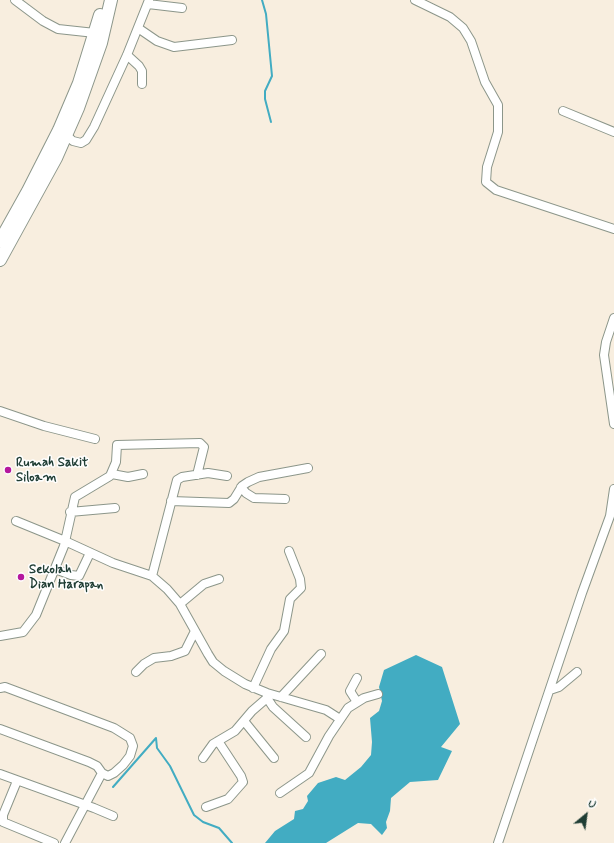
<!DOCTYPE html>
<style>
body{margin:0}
#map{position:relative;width:614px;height:843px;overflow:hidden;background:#f8eedf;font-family:Mynerve,sans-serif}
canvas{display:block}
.north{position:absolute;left:566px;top:795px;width:40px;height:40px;-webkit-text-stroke:3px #fff;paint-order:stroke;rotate:29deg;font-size:11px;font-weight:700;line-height:16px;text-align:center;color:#1f3d34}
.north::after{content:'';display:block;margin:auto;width:14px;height:18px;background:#1f3d34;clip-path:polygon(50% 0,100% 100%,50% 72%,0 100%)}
</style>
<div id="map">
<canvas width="614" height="843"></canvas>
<div class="north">U</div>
</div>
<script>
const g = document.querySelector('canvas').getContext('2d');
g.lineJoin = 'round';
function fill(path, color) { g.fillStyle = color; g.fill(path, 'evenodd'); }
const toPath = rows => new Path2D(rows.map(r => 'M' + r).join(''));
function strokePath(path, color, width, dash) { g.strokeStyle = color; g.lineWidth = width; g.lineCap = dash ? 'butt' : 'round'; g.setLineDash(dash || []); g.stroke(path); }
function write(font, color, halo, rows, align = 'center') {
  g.font = font + ' Mynerve,sans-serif'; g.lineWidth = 3; g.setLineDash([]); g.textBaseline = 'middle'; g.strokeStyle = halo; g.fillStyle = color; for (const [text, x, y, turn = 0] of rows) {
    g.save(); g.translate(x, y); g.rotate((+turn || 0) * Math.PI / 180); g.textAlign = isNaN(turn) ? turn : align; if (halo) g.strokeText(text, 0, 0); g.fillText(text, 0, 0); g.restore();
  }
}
const water = toPath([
 [416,655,442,667,460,724,441,747,452,751,438,780,410,782,391,798,390,811,386,822,387,828,382,835,371,824,358,823,326,843,265,843,275,831,294,819,295,811,303,809,308,801,307,796,318,783,336,777,345,780,361,767,371,755,372,742,370,718,379,711,382,701,379,687,384,670]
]);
const stream = toPath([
 [262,0,266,14,272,76,265,91,265,99,271,122],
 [113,787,156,738,157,748,170,766,194,815,203,822,219,828,232,843]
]);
const minor = toPath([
 [15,0,43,21,58,29,95,33],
 [415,0,450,17,463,28,471,41,485,82,498,105,498,132,487,167,486,182,496,190,614,229],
 [148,4,182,8],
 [138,28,157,41,174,47,232,40],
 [127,55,139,66,142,71,142,84],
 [563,111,614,132],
 [66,135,73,141,81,143,86,140,94,127,127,55,149,0],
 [614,318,606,342,604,355,614,424],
 [0,411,44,426,95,439],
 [112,474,128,477,143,474],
 [241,487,246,493,254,498,285,499],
 [171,501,229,503,234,499,242,486,248,482,259,477,308,468],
 [70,512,115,508],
 [16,521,65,541,113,563,152,576,167,589,180,604,208,654,213,662,224,671,245,684,267,693,326,710,340,719],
 [55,569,71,575,79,576,90,553],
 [152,576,177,480,182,477,208,473,227,476],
 [180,604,204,584,219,579],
 [0,636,23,632,36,615,64,546,75,497,110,476,116,462,117,445,200,443,204,447,197,475],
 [136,672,144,664,154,658,171,656,185,651,195,631],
 [0,688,5,687,114,728,130,738,133,746,130,756,123,765,114,773,108,776,102,773,97,766,89,762,0,729],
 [253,688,271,649,284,631,290,599,301,588,300,579,289,551],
 [550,690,559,687,577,672],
 [267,694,267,698,273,707,306,737],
 [281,697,321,654],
 [357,702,350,691,357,678],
 [244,721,274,758],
 [203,758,213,744,235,731,252,711,267,698],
 [0,774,94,808,113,816],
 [17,781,3,815,3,822,54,843],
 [280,793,309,773,329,736,348,708,364,698,378,694],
 [206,807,228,799,243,782,241,776,218,741],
 [65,843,102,773],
 [498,843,582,593,610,516,614,489]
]);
const highway = toPath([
 [0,241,28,191,59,130,79,83,100,15],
 [0,260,56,158,78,108,101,43,111,0]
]);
const markers = [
 [8,470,4,"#b5179e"],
 [21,577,4,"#b5179e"]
];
const poiNames = [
 ["Rumah Sakit",16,463],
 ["Siloam",16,478],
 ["Sekolah",29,570],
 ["Dian Harapan",29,585]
];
fill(water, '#42acc2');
strokePath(stream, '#42acc2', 2);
strokePath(minor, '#8c968a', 10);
strokePath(highway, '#8c968a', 14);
strokePath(minor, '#fff', 8);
strokePath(highway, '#fff', 12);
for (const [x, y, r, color] of markers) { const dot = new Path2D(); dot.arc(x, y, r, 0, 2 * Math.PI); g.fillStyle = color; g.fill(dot); strokePath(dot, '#fff', 1.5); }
write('bold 13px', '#1f3d34', '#fff', poiNames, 'left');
</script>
